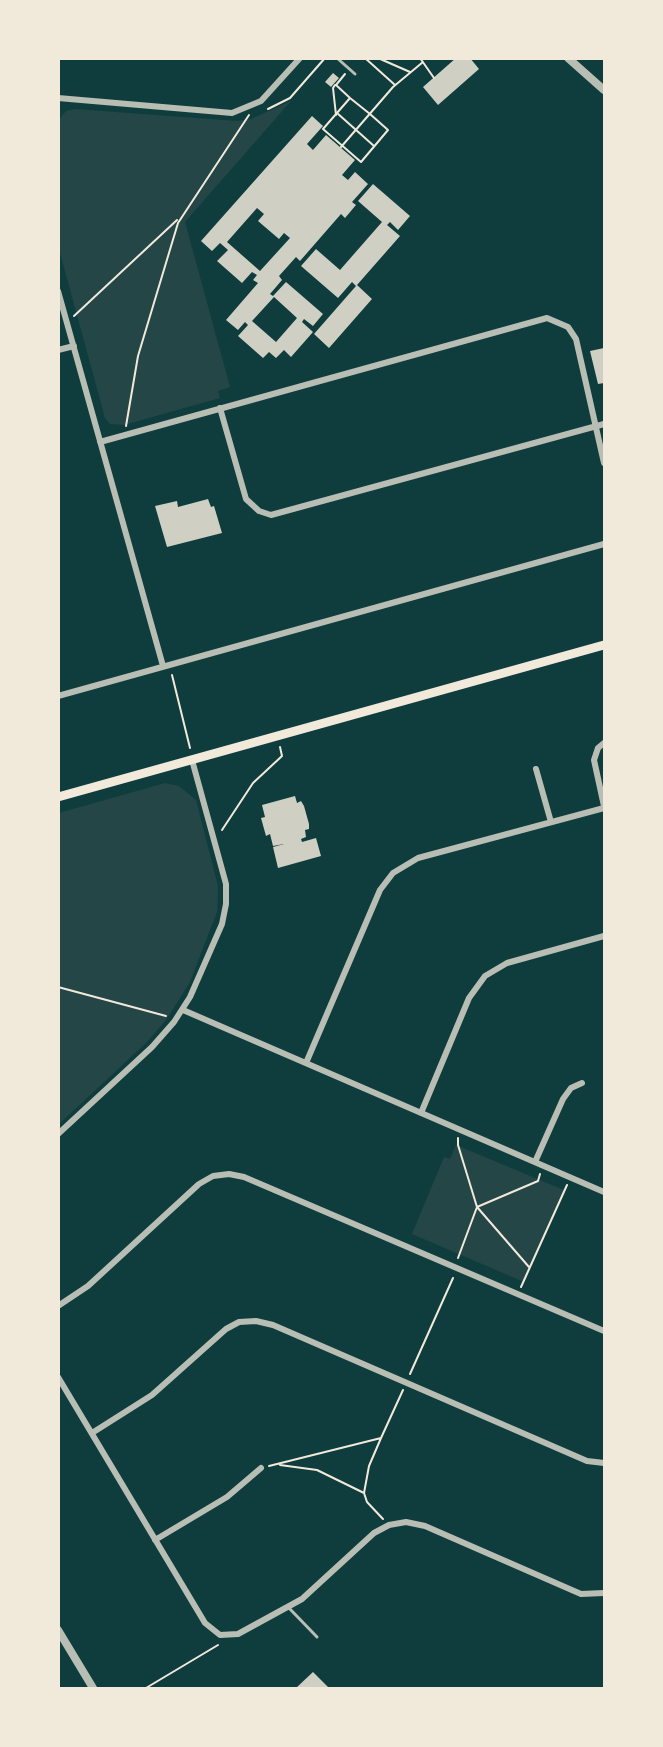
<!DOCTYPE html>
<style>
body{margin:0}
#map{position:relative;width:663px;height:1747px;overflow:hidden;background:#0f3d3e;font-family:Roboto,sans-serif}
canvas{display:block}
.frame{position:absolute;inset:0;border:60px solid #f1e9da;pointer-events:none}
</style>
<div id="map">
<canvas width="663" height="1747"></canvas>
<div class="frame"></div>
</div>
<script>
const g = document.querySelector('canvas').getContext('2d');
g.lineJoin = 'round';
function fill(path, color) { g.fillStyle = color; g.fill(path, 'evenodd'); }
const toPath = rows => new Path2D(rows.map(r => 'M' + r).join(''));
function strokePath(path, color, width, dash) { g.strokeStyle = color; g.lineWidth = width; g.lineCap = dash ? 'butt' : 'round'; g.setLineDash(dash || []); g.stroke(path); }
const green = toPath([
 [291,101,185,222,230,387,218,391,220,398,124,425,110,424,105,418,59,249,60,118,66,111,75,109,237,121,251,119],
 [165,783,179,786,196,800,218,886,217,912,190,982,166,1020,146,1043,59,1124,59,813],
 [456,1145,564,1190,524,1282,412,1234,444,1157,450,1159]
]);
const building = toPath([
 [456,58,470,58,479,69,438,105,423,87],
 [333,73,339,78,331,87,325,82],
 [312,116,323,126,307,144,313,150,326,135,355,160,342,175,348,180,355,172,368,184,352,202,356,205,345,218,341,214,300,261,296,257,279,276,282,280,270,294,273,296,286,282,323,314,313,326,304,319,302,322,313,332,291,357,284,350,276,358,269,352,263,358,238,336,248,325,245,322,238,330,226,320,258,283,253,280,257,275,252,272,242,283,217,261,228,250,220,243,212,251,201,241],
 [257,208,264,214,258,221,279,239,284,233,290,238,260,271,227,242],
 [274,297,297,318,276,342,252,321],
 [373,184,410,216,398,230,390,222,387,225,400,236,357,285,372,299,329,348,314,334,356,286,352,282,338,298,301,266,316,249,340,270,382,222,358,201],
 [604,348,604,383,598,384,590,351],
 [208,499,211,507,214,506,222,533,167,547,155,506,177,501,178,507],
 [295,796,297,803,301,801,304,806,309,824,309,829,305,830,306,837,301,839,302,842,316,838,321,856,278,868,273,847,284,844,273,846,270,834,266,836,261,818,265,817,262,805],
 [313,1672,329,1688,296,1688]
]);
const path = toPath([
 [365,58,395,85],
 [378,58,410,72],
 [420,58,434,78],
 [345,74,336,85,350,98,370,114,388,130,361,162,323,129,350,98],
 [335,85,333,88,336,115],
 [268,109,290,98,325,58],
 [337,113,374,146],
 [341,147,393,87,423,62],
 [74,316,177,220],
 [126,426,138,356,178,223,249,115],
 [172,675,190,748],
 [222,830,253,783,282,756,280,747],
 [58,987,166,1016],
 [458,1258,477,1207,458,1145,458,1138],
 [529,1267,477,1207,538,1181,540,1174],
 [521,1287,567,1185],
 [410,1374,453,1278],
 [381,1438,369,1466,364,1493,367,1502,383,1519],
 [280,1465,317,1470,364,1493],
 [269,1466,381,1438,403,1390],
 [146,1688,218,1645]
]);
const service = toPath([
 [337,58,355,74],
 [289,1608,317,1637]
]);
const minor = toPath([
 [58,98,232,113,261,101,300,58],
 [58,291,163,666],
 [58,350,74,346],
 [220,408,246,499,259,511,271,515,604,424],
 [100,442,547,318,568,327,576,339,604,463],
 [58,696,604,544],
 [604,743,598,748,594,760,604,806],
 [536,769,551,822],
 [183,1010,604,1192],
 [306,1063,380,890,393,873,418,858,604,808],
 [421,1113,469,998,485,976,507,963,604,936],
 [58,1134,152,1047,174,1022,190,997,222,924,226,904,226,884,192,760],
 [535,1162,563,1099,571,1088,582,1083],
 [58,1306,88,1286,199,1184,213,1176,229,1174,244,1177,604,1331],
 [58,1377,205,1623,220,1635,238,1634,302,1599,374,1533,389,1525,406,1522,425,1526,581,1594,604,1593],
 [92,1433,152,1395,226,1329,239,1322,256,1321,273,1325,587,1461,604,1463],
 [155,1540,227,1497,261,1468]
]);
const tertiary = toPath([
 [568,58,604,90],
 [58,1630,93,1688]
]);
const secondary = toPath([
 [58,797,604,645]
]);
fill(green, '#244646');
fill(building, '#cfcfc3');
strokePath(path, '#f1e9da', 2);
strokePath(service, '#b8beb3', 3);
strokePath(minor, '#b8beb3', 6);
strokePath(tertiary, '#b8beb3', 8);
strokePath(secondary, '#f1e9da', 9);
</script>
